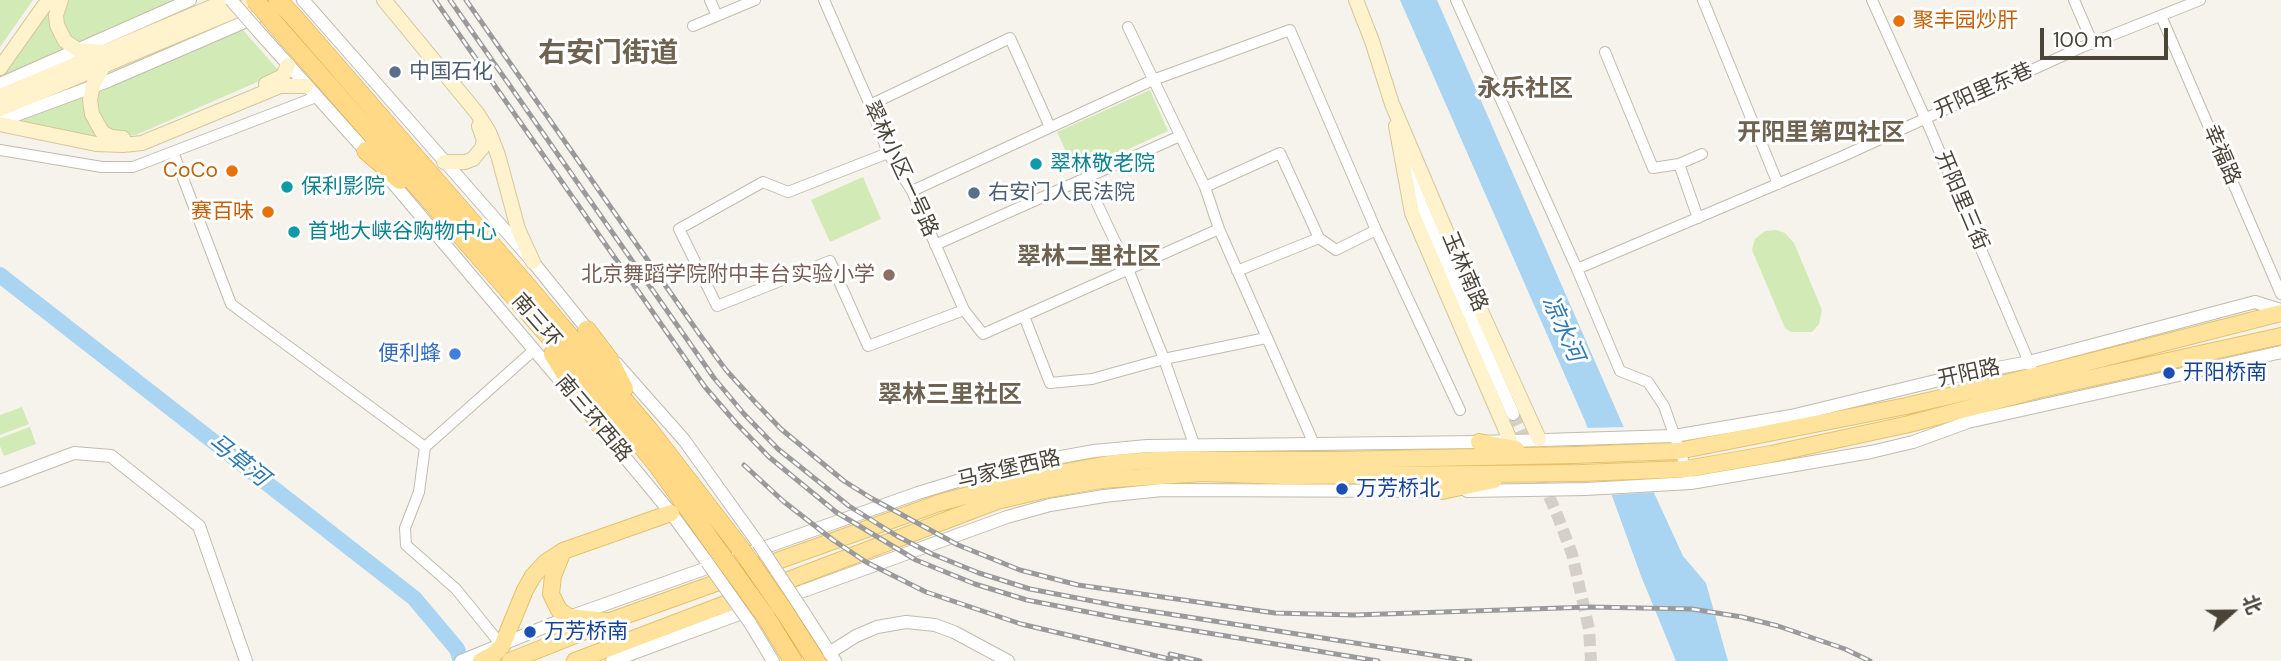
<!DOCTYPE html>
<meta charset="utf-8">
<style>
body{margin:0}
#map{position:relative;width:2281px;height:661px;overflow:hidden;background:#f6f3ec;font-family:"DM Sans","Noto Sans SC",sans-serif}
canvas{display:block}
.north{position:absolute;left:2197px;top:577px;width:70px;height:70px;-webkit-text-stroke:5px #fff;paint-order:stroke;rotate:69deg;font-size:19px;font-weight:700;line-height:28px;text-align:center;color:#4b4439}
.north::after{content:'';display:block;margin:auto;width:24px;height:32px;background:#4b4439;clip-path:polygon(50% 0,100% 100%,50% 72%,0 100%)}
.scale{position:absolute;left:2040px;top:28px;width:128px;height:32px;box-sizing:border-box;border:4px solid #4b4439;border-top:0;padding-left:9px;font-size:21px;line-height:24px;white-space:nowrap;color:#4b4439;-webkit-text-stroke:5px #fff;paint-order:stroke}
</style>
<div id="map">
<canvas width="2281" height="661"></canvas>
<div class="north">北</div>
<div class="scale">100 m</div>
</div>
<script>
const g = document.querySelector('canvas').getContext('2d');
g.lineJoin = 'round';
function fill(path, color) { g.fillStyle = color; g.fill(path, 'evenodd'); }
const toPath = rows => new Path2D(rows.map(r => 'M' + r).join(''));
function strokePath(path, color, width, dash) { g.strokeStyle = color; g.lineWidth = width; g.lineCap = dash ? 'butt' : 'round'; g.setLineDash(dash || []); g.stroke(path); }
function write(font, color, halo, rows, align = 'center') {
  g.font = font + ' "DM Sans","Noto Sans SC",sans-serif'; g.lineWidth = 6; g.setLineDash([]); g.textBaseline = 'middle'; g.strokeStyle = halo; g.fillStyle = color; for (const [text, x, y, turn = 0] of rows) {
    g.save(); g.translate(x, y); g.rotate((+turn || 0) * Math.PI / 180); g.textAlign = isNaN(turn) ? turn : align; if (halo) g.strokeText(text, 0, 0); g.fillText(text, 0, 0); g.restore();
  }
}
const green = toPath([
 [0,0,33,0,0,47],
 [64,0,184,0,80,44,71,41,59,14],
 [52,3,71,50,0,80,0,77],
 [242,29,280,72,136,135,122,136,104,130,93,98,101,87],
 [88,89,101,140,14,120],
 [1150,90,1168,131,1076,173,1057,132],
 [863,177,881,219,830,242,811,200],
 [1776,230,1785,233,1794,243,1822,310,1819,324,1812,332,1791,332,1785,328,1752,250,1755,239,1765,231],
 [22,407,29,424,0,435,0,415],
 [30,427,36,444,4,456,0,446,0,438]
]);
const water = toPath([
 [1400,0,1437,0,1621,421,1683,556,1706,583,1728,661,1676,661,1641,576,1585,421]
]);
const pier = toPath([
 [1628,427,1658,492,1608,495,1584,428]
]);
const river = toPath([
 [0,275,414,598,457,649,461,661]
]);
const tertiaryTunnel = toPath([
 [1513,414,1558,517,1572,554,1589,629,1591,661]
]);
const minor = toPath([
 [710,0,717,16],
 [824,0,870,105,888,153,912,191,964,310,983,334,1219,229],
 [1456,0,1577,269,1620,371,1648,382,1664,406,1688,474],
 [1703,0,1778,184],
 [1872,0,1930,129,2031,367],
 [2074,0,2093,44],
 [2161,16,2281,294],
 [693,26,755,0],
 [1128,27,1205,187,1219,229,1314,444],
 [1605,52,1653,168,1679,164,1702,154],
 [870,105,1010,38,1050,127],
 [0,150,102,167,133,167,316,97],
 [173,152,231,304,425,447,534,350],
 [888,153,788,192,763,182,679,229,717,306,830,261,868,346,964,310],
 [1679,164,1698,218],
 [1205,187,1280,153,1319,238,1336,250,1376,230],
 [912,191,1153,80,1290,30,1376,230,1460,410],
 [935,245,1180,136],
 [1577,269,1841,157,2082,47,2200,0],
 [1237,271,1319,238],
 [1024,316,1050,383,1092,379,1164,359,1128,269,1085,178],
 [1194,444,1164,359,1266,338],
 [425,447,419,492,405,528,406,545,456,589,502,646]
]);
const tertiary = toPath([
 [303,0,533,262,591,334],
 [259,32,371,157],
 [0,84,190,0],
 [0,121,108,81,272,10],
 [1407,154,1420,203,1513,414],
 [387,176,568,390],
 [616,363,684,440,758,543],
 [609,438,671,513,707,562],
 [0,481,74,453,111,456,199,526,246,661],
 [1467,491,1586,489,1691,483,1871,452,1913,442,1968,422,2281,352],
 [784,598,1007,517,1050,505,1104,496,1162,490,1449,491],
 [799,605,835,661],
 [750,623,773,661],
 [829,653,856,636,877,627,906,622,935,625,954,632,1008,661],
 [461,661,569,617,918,493,990,471,1039,461,1094,451,1147,446,1479,442,1674,436,1791,416,1956,376,2029,362,2255,302,2281,310],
 [612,661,750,610]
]);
const secondary = toPath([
 [61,0,56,15,57,25,65,41,78,50,102,52],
 [384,0,477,113,489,132,498,155,518,229,533,262],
 [1356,0,1372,41,1392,104,1467,280,1539,439],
 [103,67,93,85,90,100,92,114,102,132,111,137,123,138],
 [0,68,44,6,51,0],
 [266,84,283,76,288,65],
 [0,96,228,0],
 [0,109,261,0],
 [0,124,96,144,123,145,142,143,280,86,306,86],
 [1396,126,1412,213,1510,440],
 [444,162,465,162,473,159,482,148,484,140,479,126]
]);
const primary = toPath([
 [1479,442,1516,449],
 [1442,491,1494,480],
 [563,551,553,576,551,594,559,610,569,617,607,621],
 [481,661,493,655,502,646,525,590,533,576,545,563,563,551,671,513],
 [510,661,610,621,939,503,1027,479,1114,463,1156,460,1334,460,1574,455,1678,451,1906,406,2014,381,2281,313],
 [575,661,997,501,1044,490,1101,480,1203,473,1284,476,1580,473,1686,469,1771,454,1909,424,2037,390,2281,336]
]);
const trunk = toPath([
 [294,17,523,281,650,431,741,549],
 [276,25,582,374,657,465,722,556],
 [366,151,400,180],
 [587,330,609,359,624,389],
 [553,354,580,397,613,443],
 [784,611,816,661],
 [766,617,793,661]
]);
const rail = toPath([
 [435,0,705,387,736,423,769,457,836,512,916,560,975,584,1027,600,1123,619,1378,661],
 [450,0,714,378,744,414,778,449,849,506,897,536,932,554,979,573,1030,589,1124,607,1470,661],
 [466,0,700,335,726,370,755,402,781,429,844,481,871,498,958,545,1020,570,1078,585,1275,613,1354,615,1590,607,1692,609,1742,617,1778,626,1845,649,1870,661],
 [744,465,783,501,833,540,866,562,926,592,1021,624,1178,661],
 [1170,654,1200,661]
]);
const tertiaryBridge = toPath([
 [231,0,259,32],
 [758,543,799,605],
 [707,562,750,623]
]);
const trunkBridge = toPath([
 [255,0,276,25],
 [278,0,294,17],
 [741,549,784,611],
 [722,556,766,617]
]);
const markers = [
 [1899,21,7,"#e8710a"],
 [395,72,7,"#5c6f8a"],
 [1036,164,7,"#0f9aa8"],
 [232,171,7,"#e8710a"],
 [287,187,7,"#0f9aa8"],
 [974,193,7,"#5c6f8a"],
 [268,212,7,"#e8710a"],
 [294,232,7,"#0f9aa8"],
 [889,275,7,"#8d6e63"],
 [455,354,7,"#3f7fe0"],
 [2169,373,7,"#1a4fb4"],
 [1342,489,7,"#1a4fb4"],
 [530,632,7,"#1a4fb4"]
];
const foodNames = [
 ["聚丰园炒肝",1913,21,"left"],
 ["CoCo",218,171],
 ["赛百味",254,212]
];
const serviceNames = [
 ["中国石化",409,72],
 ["右安门人民法院",988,193]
];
const streetNames = [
 ["开阳里东巷",1984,91,-24],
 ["幸福路",2221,155,67],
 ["翠林小区一号路",900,169,65],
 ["开阳里三街",1961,201,67],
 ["玉林南路",1464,272,67],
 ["南三环",536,321,49],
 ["开阳路",1969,374,-12],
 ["南三环西路",593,419,50],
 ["马家堡西路",1009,470,-13]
];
const cultureNames = [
 ["翠林敬老院",1050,164],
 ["保利影院",301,187],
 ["首地大峡谷购物中心",308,232]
];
const educationNames = [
 ["北京舞蹈学院附中丰台实验小学",875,275]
];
const shopNames = [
 ["便利蜂",441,354]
];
const transitNames = [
 ["开阳桥南",2183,373],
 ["万芳桥北",1356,489],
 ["万芳桥南",544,632]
];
const waterNames = [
 ["凉水河",1562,329,66],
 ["马草河",238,461,38]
];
const quarterNames = [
 ["永乐社区",1525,90],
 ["开阳里第四社区",1821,134],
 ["翠林二里社区",1089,258],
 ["翠林三里社区",950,396]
];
const districtNames = [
 ["右安门街道",608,55]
];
fill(green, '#d2eab5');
fill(water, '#a9d4f2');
fill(pier, '#f6f3ec');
strokePath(river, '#a9d4f2', 16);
strokePath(tertiaryTunnel, '#d4d0c8', 12, [12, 6]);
strokePath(minor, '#c2bbae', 12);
strokePath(tertiary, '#c2bbae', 14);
strokePath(secondary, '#d6c79b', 16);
strokePath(primary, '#e6c16a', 18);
strokePath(trunk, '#e0a43c', 19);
strokePath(minor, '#fff', 10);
strokePath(tertiary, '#fff', 12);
strokePath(secondary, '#fff3cd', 14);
strokePath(primary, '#ffe39c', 16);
strokePath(trunk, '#ffd985', 18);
strokePath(rail, '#9a9a9a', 5);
strokePath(rail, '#fff', 2.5, [8]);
strokePath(tertiaryBridge, '#c2bbae', 14, []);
strokePath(trunkBridge, '#e0a43c', 19, []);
strokePath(tertiaryBridge, '#fff', 12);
strokePath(trunkBridge, '#ffd985', 18);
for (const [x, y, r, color] of markers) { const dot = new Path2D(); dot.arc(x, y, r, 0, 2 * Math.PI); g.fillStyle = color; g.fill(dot); strokePath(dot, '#fff', 2.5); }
write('21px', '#c56008', '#fff', foodNames, 'right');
write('21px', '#4e5e75', '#fff', serviceNames, 'left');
write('21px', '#4b4439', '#fff', streetNames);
write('21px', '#0d838f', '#fff', cultureNames, 'left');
write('21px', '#785e54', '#fff', educationNames, 'right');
write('21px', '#366cbe', '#fff', shopNames, 'right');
write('21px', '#164399', '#fff', transitNames, 'left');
write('italic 23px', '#2e7ab2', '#fff', waterNames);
write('bold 24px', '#6e6250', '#fff', quarterNames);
write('bold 28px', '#6e6250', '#fff', districtNames);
</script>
